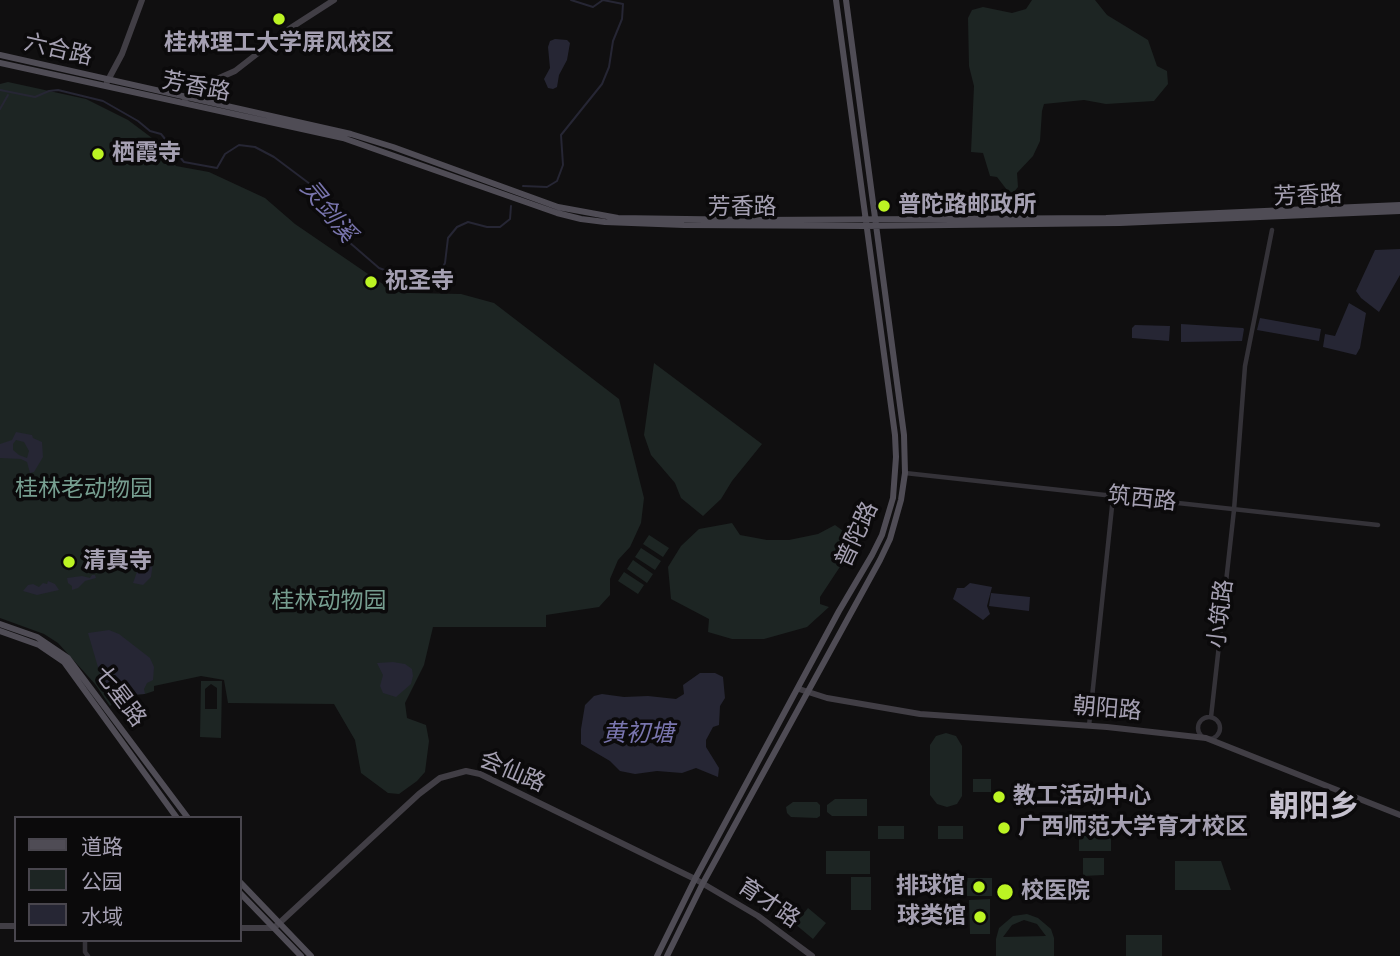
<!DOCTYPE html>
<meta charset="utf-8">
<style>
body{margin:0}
#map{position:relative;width:1400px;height:956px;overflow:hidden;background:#100f10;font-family:"Roboto Condensed","Noto Sans SC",sans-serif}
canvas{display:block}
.legend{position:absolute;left:14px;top:816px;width:228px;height:126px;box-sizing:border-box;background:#0b0a0b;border:2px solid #49464e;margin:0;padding:9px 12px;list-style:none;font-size:21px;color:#a5a0b2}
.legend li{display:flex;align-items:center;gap:14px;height:35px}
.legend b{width:35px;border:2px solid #49464e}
</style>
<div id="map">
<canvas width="1400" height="956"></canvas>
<ul class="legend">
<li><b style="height:9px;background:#4f4c55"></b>道路</li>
<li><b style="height:19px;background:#1d2523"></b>公园</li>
<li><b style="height:19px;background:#262634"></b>水域</li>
</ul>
</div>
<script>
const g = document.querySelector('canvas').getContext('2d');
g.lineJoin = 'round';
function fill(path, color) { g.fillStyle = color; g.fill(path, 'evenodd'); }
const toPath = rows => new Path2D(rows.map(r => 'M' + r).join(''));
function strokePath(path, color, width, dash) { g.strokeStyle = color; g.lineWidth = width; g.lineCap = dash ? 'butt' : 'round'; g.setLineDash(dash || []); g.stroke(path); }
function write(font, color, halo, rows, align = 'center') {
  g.font = font + ' "Roboto Condensed","Noto Sans SC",sans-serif'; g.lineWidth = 7; g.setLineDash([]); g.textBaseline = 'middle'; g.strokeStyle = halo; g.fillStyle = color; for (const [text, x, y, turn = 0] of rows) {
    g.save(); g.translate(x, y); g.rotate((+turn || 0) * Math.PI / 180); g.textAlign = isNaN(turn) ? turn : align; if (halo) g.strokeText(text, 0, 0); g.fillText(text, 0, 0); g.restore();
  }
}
const green = toPath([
 [1032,0,1095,0,1107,15,1148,40,1157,66,1167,71,1168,84,1154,101,1106,104,1084,100,1044,104,1042,111,1040,141,1033,156,1017,173,1018,187,1013,193,1007,190,997,177,990,176,983,153,971,152,974,86,969,66,968,18,972,10,983,7,1012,13,1026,9],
 [8,82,86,99,128,120,152,138,176,166,209,172,265,198,295,224,390,289,411,293,461,294,494,303,619,399,644,498,641,523,630,547,618,560,610,579,610,595,599,607,546,615,546,627,433,627,424,665,405,703,407,718,426,725,429,741,425,772,417,781,399,794,388,793,361,773,355,740,334,704,228,703,224,680,201,676,154,686,154,691,145,694,122,696,110,706,95,684,58,643,44,634,0,618,0,84],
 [654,363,762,444,732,481,721,499,703,516,681,498,675,483,651,455,644,435],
 [732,523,740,535,767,540,789,540,818,534,835,525,850,536,853,547,820,597,820,604,829,607,807,627,764,639,732,639,708,632,709,619,671,599,668,567,681,546,699,529],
 [649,535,669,548,663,557,643,544],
 [641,548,661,561,655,570,635,557],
 [633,560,653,574,647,583,627,569],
 [624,572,644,585,638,594,618,581],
 [201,681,222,681,221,738,200,737],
 [211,684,217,688,217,709,205,709,205,689],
 [946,733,956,736,962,746,962,796,957,804,947,807,937,804,930,795,930,745,936,736],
 [973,779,991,779,991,792,973,792],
 [835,799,867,799,867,816,832,816,827,812,827,805],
 [793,802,817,802,820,805,820,816,817,818,791,817,787,813,786,807],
 [878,826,904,826,904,839,878,839],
 [938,826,963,826,963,839,938,839],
 [1079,836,1111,836,1111,851,1079,851],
 [826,851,870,851,870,874,826,874],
 [1104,858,1104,875,1083,876,1083,858],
 [1175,861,1221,861,1231,890,1175,890],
 [851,877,871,877,871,910,851,910],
 [967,878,992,878,992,896,967,896],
 [990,899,990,934,970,934,969,900],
 [808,908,826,923,813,939,795,924],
 [1027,914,1038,918,1051,929,1054,938,1054,956,996,956,996,939,999,928,1013,916],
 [1024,920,1037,924,1046,936,1003,937,1012,925],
 [1126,935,1162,935,1162,956,1126,956]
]);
const water = toPath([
 [555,39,567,40,570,43,567,60,559,75,557,87,553,89,548,88,544,79,550,68,548,47,550,41],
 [1400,249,1400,275,1379,312,1361,298,1356,291,1375,250],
 [1349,303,1366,313,1360,348,1356,355,1323,347,1325,334,1335,336],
 [1260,318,1321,329,1319,341,1257,330],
 [1181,324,1243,328,1244,329,1242,341,1181,342],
 [1135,325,1170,326,1169,341,1132,338,1132,328],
 [16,432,32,435,33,438,42,442,43,457,34,472,30,473,27,462,21,459,0,458,0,444,12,440],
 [16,440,24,442,29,451,27,458,19,455,13,450,13,444],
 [150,562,153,562,151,577,143,585,133,583,137,572,146,570],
 [92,575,95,575,96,578,85,581,78,588,72,590,72,586,68,583,67,578,82,576,90,578],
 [48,581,55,584,59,590,37,595,23,591,28,585,33,584,39,587,43,583,47,584],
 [970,583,992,587,987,606,990,614,983,620,953,599,957,588,964,588],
 [991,593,1030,597,1029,611,989,606],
 [109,630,119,634,150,658,154,667,153,680,147,683,144,689,145,694,126,695,123,691,109,687,102,681,88,633],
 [393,662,405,664,412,669,413,676,411,684,396,697,383,693,380,686,383,675,377,663],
 [700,673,715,673,723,677,725,698,720,706,719,725,713,727,706,740,706,747,719,768,718,777,696,768,682,773,657,771,635,774,620,771,610,761,581,744,581,729,585,705,594,696,602,694,624,697,648,696,676,699,684,694,683,685]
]);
const stream = toPath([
 [0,90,35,97,49,91,58,90,103,101,138,121,150,131,161,134,184,162,217,168,225,154,239,145,255,147,274,157,310,184,323,200,342,236,379,268,398,275,420,279,437,279,445,263,448,238,457,227,468,222,487,227,500,227,510,219,511,206],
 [0,109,8,95],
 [523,186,547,187,557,181,563,165,561,135,602,84,609,67,613,41,622,19,623,4,603,0,593,7,571,0]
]);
const street = toPath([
 [905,473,1378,525],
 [1211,717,1234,510,1245,366,1272,230],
 '1198 728a11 11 0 1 1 22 0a11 11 0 1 1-22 0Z',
 [1089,726,1113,497],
 [85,940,85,952,88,956]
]);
const secondary = toPath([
 [107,82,122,54,142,0],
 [185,99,219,78,235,71,289,29,334,0],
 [799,689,827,698,920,714,1107,727,1206,738,1400,815],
 [0,926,16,926],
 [240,928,274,928,419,794,440,778,466,771,480,774,695,879,758,916,812,956]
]);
const primary = toPath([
 [0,55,351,134,393,147,558,207,618,218,754,220,1106,218,1400,205],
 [0,63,343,138,557,213,581,219,605,222,684,225,865,226,1120,223,1400,211],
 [0,624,37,637,68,658,188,818],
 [0,631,39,645,64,662,177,818],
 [240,882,311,956],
 [240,893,301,956],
 [657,956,695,879,839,611,872,555,882,535,893,498,896,457,895,435,836,0],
 [667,956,703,883,880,560,890,539,901,500,905,473,904,435,846,0]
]);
const markers = [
 [279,19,7,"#bcf423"],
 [98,154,7,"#bcf423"],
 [884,206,7,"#bcf423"],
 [371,282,7,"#bcf423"],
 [69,562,7,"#bcf423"],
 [999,797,7,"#bcf423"],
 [1004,828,7,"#bcf423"],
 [979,887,7,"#bcf423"],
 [1005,892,9,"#bcf423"],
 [980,917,7,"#bcf423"]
];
const poiNames = [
 ["桂林理工大学屏风校区",279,44,"center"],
 ["栖霞寺",112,154],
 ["普陀路邮政所",898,206],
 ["祝圣寺",385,282],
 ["清真寺",83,562],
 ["教工活动中心",1013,797],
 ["广西师范大学育才校区",1018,828],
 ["排球馆",965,887,"right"],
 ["校医院",1021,892],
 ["球类馆",966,917,"right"]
];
const streetNames = [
 ["六合路",58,51,13],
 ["芳香路",196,88,11],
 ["芳香路",1308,197,-2],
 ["芳香路",742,208],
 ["筑西路",1142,500,6],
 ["普陀路",858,535,-65],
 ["小筑路",1222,614,-83],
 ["七星路",119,697,53],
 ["朝阳路",1107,710,5],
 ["会仙路",512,773,23],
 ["育才路",768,904,34]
];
const parkNames = [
 ["桂林老动物园",84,490],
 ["桂林动物园",329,602]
];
const waterNames = [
 ["灵剑溪",327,212,51],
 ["黄初塘",638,735]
];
const districtNames = [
 ["朝阳乡",1314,808]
];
fill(green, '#1d2523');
fill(water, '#262634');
strokePath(stream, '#262634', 2);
strokePath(street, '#343238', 4.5);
strokePath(secondary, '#413e45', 6);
strokePath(primary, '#4f4c55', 6);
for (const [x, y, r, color] of markers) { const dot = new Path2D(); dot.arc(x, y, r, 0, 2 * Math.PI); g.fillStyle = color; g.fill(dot); strokePath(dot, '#0b0a0b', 2.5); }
write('bold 23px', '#a5a0b2', '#0b0a0b', poiNames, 'left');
write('23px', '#a5a0b2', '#0b0a0b', streetNames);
write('23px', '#769e90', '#0b0a0b', parkNames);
write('italic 24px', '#7975ae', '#0b0a0b', waterNames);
write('bold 30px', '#c5c1ce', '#0b0a0b', districtNames);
</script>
